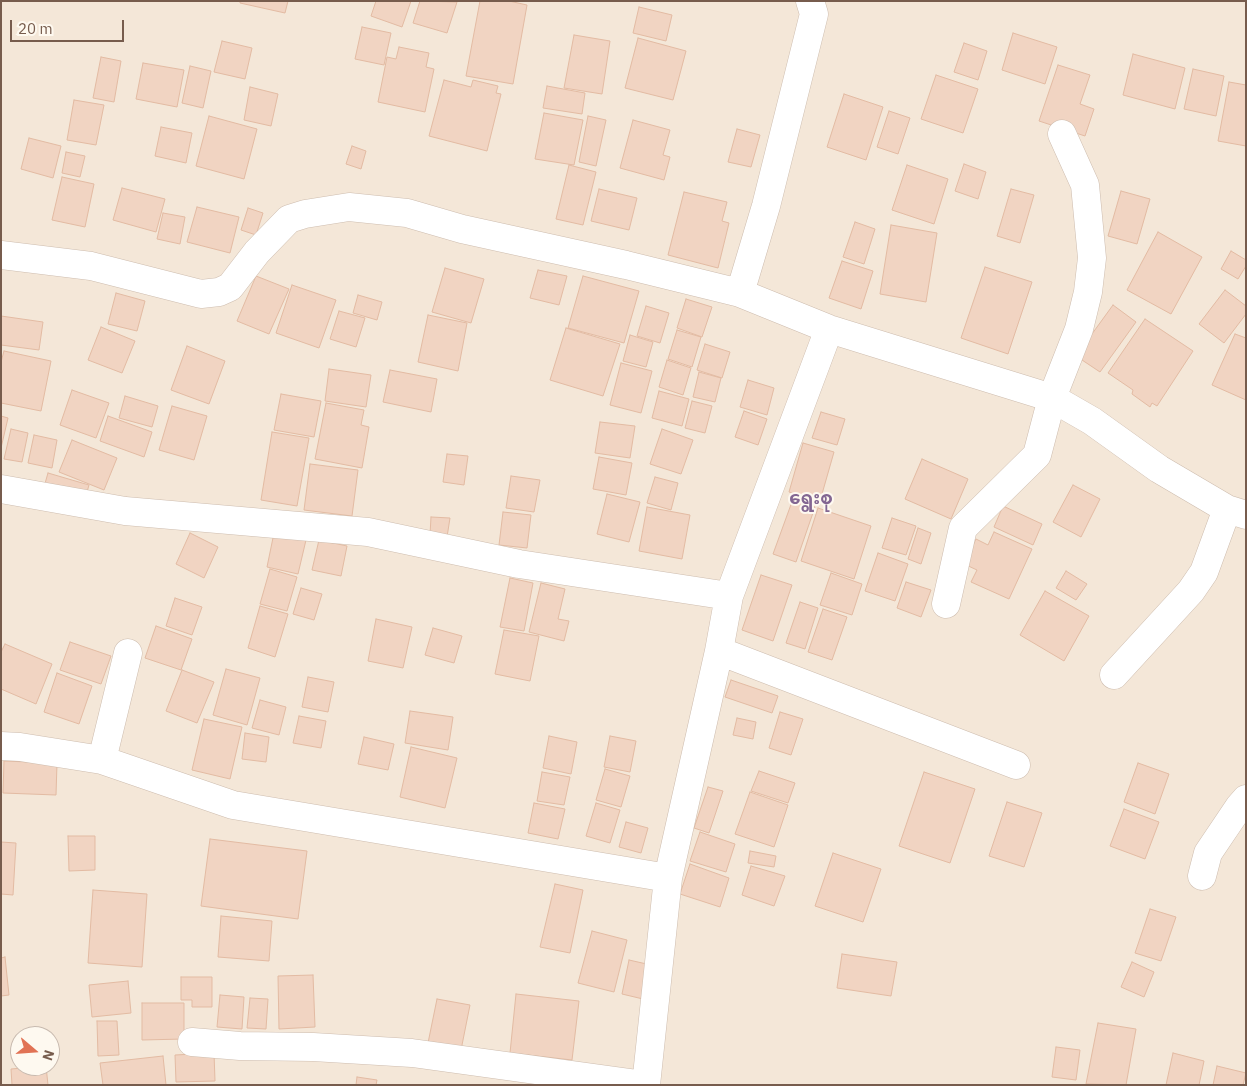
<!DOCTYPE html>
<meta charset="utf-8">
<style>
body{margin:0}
#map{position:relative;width:1247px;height:1086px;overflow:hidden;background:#fcf5ea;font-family:"IBM Plex Sans",sans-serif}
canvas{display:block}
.frame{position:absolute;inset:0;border:2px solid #775c4d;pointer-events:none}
.north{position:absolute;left:10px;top:1026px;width:50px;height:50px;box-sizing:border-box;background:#fef9f0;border:1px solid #c8baaf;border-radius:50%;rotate:108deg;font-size:14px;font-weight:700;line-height:20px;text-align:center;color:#775c4d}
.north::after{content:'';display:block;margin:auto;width:18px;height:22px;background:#e17254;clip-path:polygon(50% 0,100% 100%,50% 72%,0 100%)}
.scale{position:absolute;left:10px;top:20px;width:114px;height:22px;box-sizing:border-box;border:2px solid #775c4d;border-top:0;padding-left:6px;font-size:15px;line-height:18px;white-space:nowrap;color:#775c4d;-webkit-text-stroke:4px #fef9f0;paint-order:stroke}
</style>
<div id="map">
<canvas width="1247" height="1086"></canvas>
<div class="frame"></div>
<div class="north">N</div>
<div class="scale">20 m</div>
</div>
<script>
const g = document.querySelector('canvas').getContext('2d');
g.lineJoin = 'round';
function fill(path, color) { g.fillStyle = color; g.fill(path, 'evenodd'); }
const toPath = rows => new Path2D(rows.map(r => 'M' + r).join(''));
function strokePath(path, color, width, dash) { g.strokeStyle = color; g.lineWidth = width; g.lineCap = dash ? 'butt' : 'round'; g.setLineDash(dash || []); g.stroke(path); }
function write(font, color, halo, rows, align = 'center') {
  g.font = font + ' "IBM Plex Sans","Noto Sans Myanmar",sans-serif'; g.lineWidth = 4; g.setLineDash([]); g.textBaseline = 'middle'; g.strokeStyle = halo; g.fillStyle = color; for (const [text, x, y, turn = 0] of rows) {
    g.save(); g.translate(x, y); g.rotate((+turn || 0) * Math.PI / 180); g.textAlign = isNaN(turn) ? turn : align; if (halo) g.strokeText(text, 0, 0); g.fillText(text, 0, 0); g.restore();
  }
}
const residential = toPath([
 [1,1,1246,1,1246,1085,1,1085],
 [20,1036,50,1036,50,1066,20,1066]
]);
const building = toPath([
 [240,1,288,1,285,13,240,3,240,1],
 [376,1,411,1,402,27,371,16,376,1],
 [420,1,457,2,447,33,413,23,420,1],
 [480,1,509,1,527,5,513,84,466,76,480,1],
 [639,7,672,15,666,41,633,33,639,7],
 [362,27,391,33,384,65,355,59,362,27],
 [1013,33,1057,47,1045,84,1002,70,1013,33],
 [574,35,610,41,602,94,564,88,574,35],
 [638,38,686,51,673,100,625,88,638,38],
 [222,41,252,48,245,79,214,72,222,41],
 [964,43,987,51,978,80,954,72,964,43],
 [399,47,429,53,426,67,434,69,425,112,378,102,387,57,396,59,399,47],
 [1133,54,1185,68,1175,109,1123,95,1133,54],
 [101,57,121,61,114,102,93,98,101,57],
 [143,63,184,70,177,107,136,99,143,63],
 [1058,65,1090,75,1080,104,1094,109,1085,136,1039,121,1058,65],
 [190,66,211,71,203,108,182,103,190,66],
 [1193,69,1224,76,1216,116,1184,109,1193,69],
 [936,75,978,89,963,133,921,119,936,75],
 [444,80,471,87,473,80,498,86,496,93,501,94,487,151,429,136,444,80],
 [1229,82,1246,85,1246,146,1218,141,1229,82],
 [547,86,585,93,582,114,543,108,547,86],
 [250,87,278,94,271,126,244,120,250,87],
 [844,94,883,107,866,160,827,147,844,94],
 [74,100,104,105,96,145,67,140,74,100],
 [889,111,910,118,898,154,877,147,889,111],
 [544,113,583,120,574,165,535,159,544,113],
 [209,116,257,129,244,179,196,166,209,116],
 [588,116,606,120,596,166,579,162,588,116],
 [633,120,670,130,663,155,670,157,664,180,620,168,633,120],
 [161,127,192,133,186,163,155,156,161,127],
 [737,129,760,135,751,167,728,162,737,129],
 [29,138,61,146,53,178,21,169,29,138],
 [352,146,366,151,361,169,346,164,352,146],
 [66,152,85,156,80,177,62,173,66,152],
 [964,164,986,172,978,199,955,191,964,164],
 [569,165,596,172,583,225,556,219,569,165],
 [907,165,948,179,934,224,892,210,907,165],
 [62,177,94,184,85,227,52,220,62,177],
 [122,188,165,199,156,232,113,220,122,188],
 [599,189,637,198,629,230,591,221,599,189],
 [1011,189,1034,195,1020,243,997,236,1011,189],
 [1121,191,1150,199,1137,244,1108,236,1121,191],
 [684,192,727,202,722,221,729,223,718,268,668,255,684,192],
 [197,207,239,217,230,253,187,242,197,207],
 [248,208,263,213,256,235,241,230,248,208],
 [163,213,185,217,180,244,157,239,163,213],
 [855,222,875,229,864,264,843,257,855,222],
 [891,225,937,233,926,302,880,294,891,225],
 [1158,232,1202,257,1171,314,1127,290,1158,232],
 [1231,251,1246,260,1246,266,1238,279,1221,269,1231,251],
 [842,261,873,271,861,309,829,298,842,261],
 [985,267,1032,282,1008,354,961,338,985,267],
 [445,268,484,279,471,323,432,312,445,268],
 [538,270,567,276,559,305,530,298,538,270],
 [256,276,289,289,269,334,237,321,256,276],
 [583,276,639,291,624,343,568,328,583,276],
 [292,285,336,300,319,348,276,333,292,285],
 [1225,290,1246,306,1246,314,1224,343,1199,324,1225,290],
 [116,293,145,301,137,331,108,324,116,293],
 [358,295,382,302,377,320,353,313,358,295],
 [686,299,712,307,702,337,677,328,686,299],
 [1113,305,1136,322,1100,372,1076,356,1113,305],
 [646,306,669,313,660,343,637,336,646,306],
 [339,311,365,318,356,347,330,339,339,311],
 [428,315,467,323,458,371,418,362,428,315],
 [1,316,43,322,39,350,1,345,1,316],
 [1145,319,1193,351,1157,406,1152,403,1150,407,1132,394,1133,390,1108,373,1145,319],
 [101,327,135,341,122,373,88,360,101,327],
 [566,328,620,344,603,396,550,380,566,328],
 [677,330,701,337,692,367,668,359,677,330],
 [1235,334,1246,338,1246,400,1212,385,1235,334],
 [630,335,653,342,646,367,623,361,630,335],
 [705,344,730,352,722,378,697,370,705,344],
 [187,346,225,361,209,404,171,390,187,346],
 [4,351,51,361,41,411,1,403,1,362,4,351],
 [667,360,691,368,683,395,659,387,667,360],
 [621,363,652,371,641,413,610,405,621,363],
 [329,369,371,375,366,407,325,401,329,369],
 [390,370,437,379,431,412,383,402,390,370],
 [699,372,721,378,715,402,693,397,699,372],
 [748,380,774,388,767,415,740,407,748,380],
 [72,390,109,403,96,438,60,425,72,390],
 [659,391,689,399,682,426,652,418,659,391],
 [281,394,321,401,314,437,274,430,281,394],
 [125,396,158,406,152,427,119,418,125,396],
 [692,401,712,406,705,433,685,428,692,401],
 [326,403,364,410,361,425,369,427,362,468,315,459,326,403],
 [172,406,207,416,194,460,159,450,172,406],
 [744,411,767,419,758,445,735,437,744,411],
 [821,412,845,419,837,445,812,438,821,412],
 [1,416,8,418,1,448,1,416],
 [108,416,152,432,144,457,100,441,108,416],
 [600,422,635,426,630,458,595,453,600,422],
 [11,429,28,433,22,462,4,459,11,429],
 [662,429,693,440,681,474,650,464,662,429],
 [272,432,309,438,297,506,261,500,272,432],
 [34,435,57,440,52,468,28,463,34,435],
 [72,440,117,458,104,490,59,472,72,440],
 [803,443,834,452,820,501,789,492,803,443],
 [447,454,468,456,464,485,443,482,447,454],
 [599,457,632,463,626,495,593,489,599,457],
 [922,459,968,479,951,519,905,499,922,459],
 [310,464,358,470,352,516,304,510,310,464],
 [48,473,89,485,85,499,44,487,48,473],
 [511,476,540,480,534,512,506,508,511,476],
 [655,477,678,483,671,510,647,503,655,477],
 [1073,485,1100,499,1081,537,1053,522,1073,485],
 [607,494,640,502,629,542,597,534,607,494],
 [793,499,815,507,796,562,773,554,793,499],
 [1003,506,1042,524,1033,545,994,527,1003,506],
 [647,507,690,515,682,559,639,551,647,507],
 [818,508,871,526,854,579,801,561,818,508],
 [503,512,531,515,527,548,499,545,503,512],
 [431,517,450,518,447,537,430,535,431,517],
 [892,518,916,526,906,555,882,548,892,518],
 [918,528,931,533,921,564,908,559,918,528],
 [994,532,1032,549,1009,599,971,582,977,570,964,564,976,539,988,545,994,532],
 [190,533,218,547,204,578,176,564,190,533],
 [274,533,306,540,298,574,267,567,274,533],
 [319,540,347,546,341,576,312,570,319,540],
 [878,553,908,564,895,601,865,591,878,553],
 [270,569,297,577,287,611,260,604,270,569],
 [1066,571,1087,584,1076,600,1056,588,1066,571],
 [831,573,862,584,852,615,820,605,831,573],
 [761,575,792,585,773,641,742,630,761,575],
 [510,578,533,583,524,631,500,627,510,578],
 [906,582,931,590,921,617,897,608,906,582],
 [541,583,565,589,558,619,569,621,564,641,529,632,541,583],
 [301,588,322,594,314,620,293,614,301,588],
 [1045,591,1089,616,1064,661,1020,635,1045,591],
 [175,598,202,607,192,635,166,626,175,598],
 [800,602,818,608,805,649,786,643,800,602],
 [260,606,288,614,275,657,248,648,260,606],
 [823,609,847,617,832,660,808,652,823,609],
 [376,619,412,627,403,668,368,661,376,619],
 [156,626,192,639,181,670,145,658,156,626],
 [433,628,462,636,454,663,425,655,433,628],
 [504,630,539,636,530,681,495,674,504,630],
 [70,642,111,656,101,684,60,670,70,642],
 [5,644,52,664,36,704,1,689,1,652,5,644],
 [226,669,260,678,247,725,213,715,226,669],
 [182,670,214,682,197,723,166,711,182,670],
 [57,673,92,686,79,724,44,712,57,673],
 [308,677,334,682,328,712,302,707,308,677],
 [731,680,778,696,772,713,725,697,731,680],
 [260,700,286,707,279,735,252,728,260,700],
 [410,711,453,717,448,750,405,743,410,711],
 [780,712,803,719,791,755,769,748,780,712],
 [299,716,326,721,321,748,293,743,299,716],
 [737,718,756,722,753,739,733,735,737,718],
 [204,719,242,727,230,779,192,770,204,719],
 [245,733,269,737,266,762,242,759,245,733],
 [549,736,577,742,571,774,543,768,549,736],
 [610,736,636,741,630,772,604,767,610,736],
 [364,737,394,744,388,770,358,764,364,737],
 [411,747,457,758,445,808,400,797,411,747],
 [4,761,57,763,56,795,3,793,4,761],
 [1138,763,1169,774,1155,814,1124,802,1138,763],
 [605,769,630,776,621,807,596,800,605,769],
 [759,771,795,783,788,803,751,791,759,771],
 [542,772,570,777,564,805,537,801,542,772],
 [924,772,975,789,950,863,899,846,924,772],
 [708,787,723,791,709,833,694,828,708,787],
 [750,792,788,805,774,847,735,834,750,792],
 [1007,802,1042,813,1024,867,989,856,1007,802],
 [534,803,565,809,558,839,528,833,534,803],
 [596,803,620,810,610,843,586,836,596,803],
 [1124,809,1159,822,1145,859,1110,846,1124,809],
 [626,822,648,828,641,853,619,847,626,822],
 [700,832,735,844,726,872,690,861,700,832],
 [68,836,95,836,95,870,69,871,68,836],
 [210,839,307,851,298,919,201,906,210,839],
 [1,842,16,843,13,895,1,894,1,842],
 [750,851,776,856,774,867,748,863,750,851],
 [833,853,881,869,863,922,815,906,833,853],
 [690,864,729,878,720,907,680,894,690,864],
 [751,866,785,876,774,906,742,895,751,866],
 [555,884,583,890,570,953,540,947,555,884],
 [93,890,147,894,142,967,88,963,93,890],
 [1150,909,1176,917,1161,961,1135,953,1150,909],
 [221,916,272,921,269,961,218,957,221,916],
 [592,931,627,940,614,992,578,983,592,931],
 [842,954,897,962,891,996,837,988,842,954],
 [5,957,9,995,1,996,1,958,5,957],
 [629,960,651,965,643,999,622,994,629,960],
 [1132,962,1154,972,1144,997,1121,987,1132,962],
 [313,975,315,1027,279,1029,278,976,313,975],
 [181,977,212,977,212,1007,192,1007,192,1000,181,1000,181,977],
 [128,981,131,1013,92,1017,89,985,128,981],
 [516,994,579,1001,572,1060,510,1053,516,994],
 [220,995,244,997,242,1029,217,1027,220,995],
 [250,998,268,999,266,1029,247,1028,250,998],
 [437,999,470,1005,461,1050,428,1043,437,999],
 [142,1003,184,1003,184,1039,142,1040,142,1003],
 [97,1021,117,1021,119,1055,98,1056,97,1021],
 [1098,1023,1136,1029,1126,1085,1086,1084,1098,1023],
 [1056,1047,1080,1050,1076,1080,1052,1077,1056,1047],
 [214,1053,215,1081,176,1082,175,1055,214,1053],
 [1173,1053,1204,1061,1199,1085,1166,1085,1173,1053],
 [163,1056,166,1085,103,1085,100,1063,163,1056],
 [46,1066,48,1085,12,1085,11,1069,46,1066],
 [1217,1066,1246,1073,1243,1085,1213,1085,1217,1066],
 [357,1077,377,1080,376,1085,356,1085,357,1077]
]);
const minor = toPath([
 [1,255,91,266,201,294,219,292,230,287,257,252,289,219,305,214,349,207,407,213,462,229,626,265,740,293,829,329,1052,398,1092,421,1159,469,1227,509,1246,515],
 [740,293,766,206,814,14,810,1],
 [1,489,125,511,368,532,519,564,729,596],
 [946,604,963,528,1037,455,1052,398,1079,329,1088,292,1092,258,1085,185,1062,134],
 [719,651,1016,765],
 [1114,675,1191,591,1204,572,1227,509],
 [1,746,20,747,102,760,233,805,668,878],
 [102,760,128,653],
 [1202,876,1208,853,1239,807,1246,799],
 [192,1042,240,1046,313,1047,412,1053,645,1085],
 [646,1085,668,878,719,651,729,596,829,329]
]);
const quarterNames = [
 ["ရွေးစု",811,499]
];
fill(residential, '#f4e7d8');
fill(building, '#f1d4c2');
strokePath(building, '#e3bba3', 1);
strokePath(minor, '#cebdaf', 29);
strokePath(minor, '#fff', 28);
write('bold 18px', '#836692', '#fef9f0', quarterNames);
</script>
